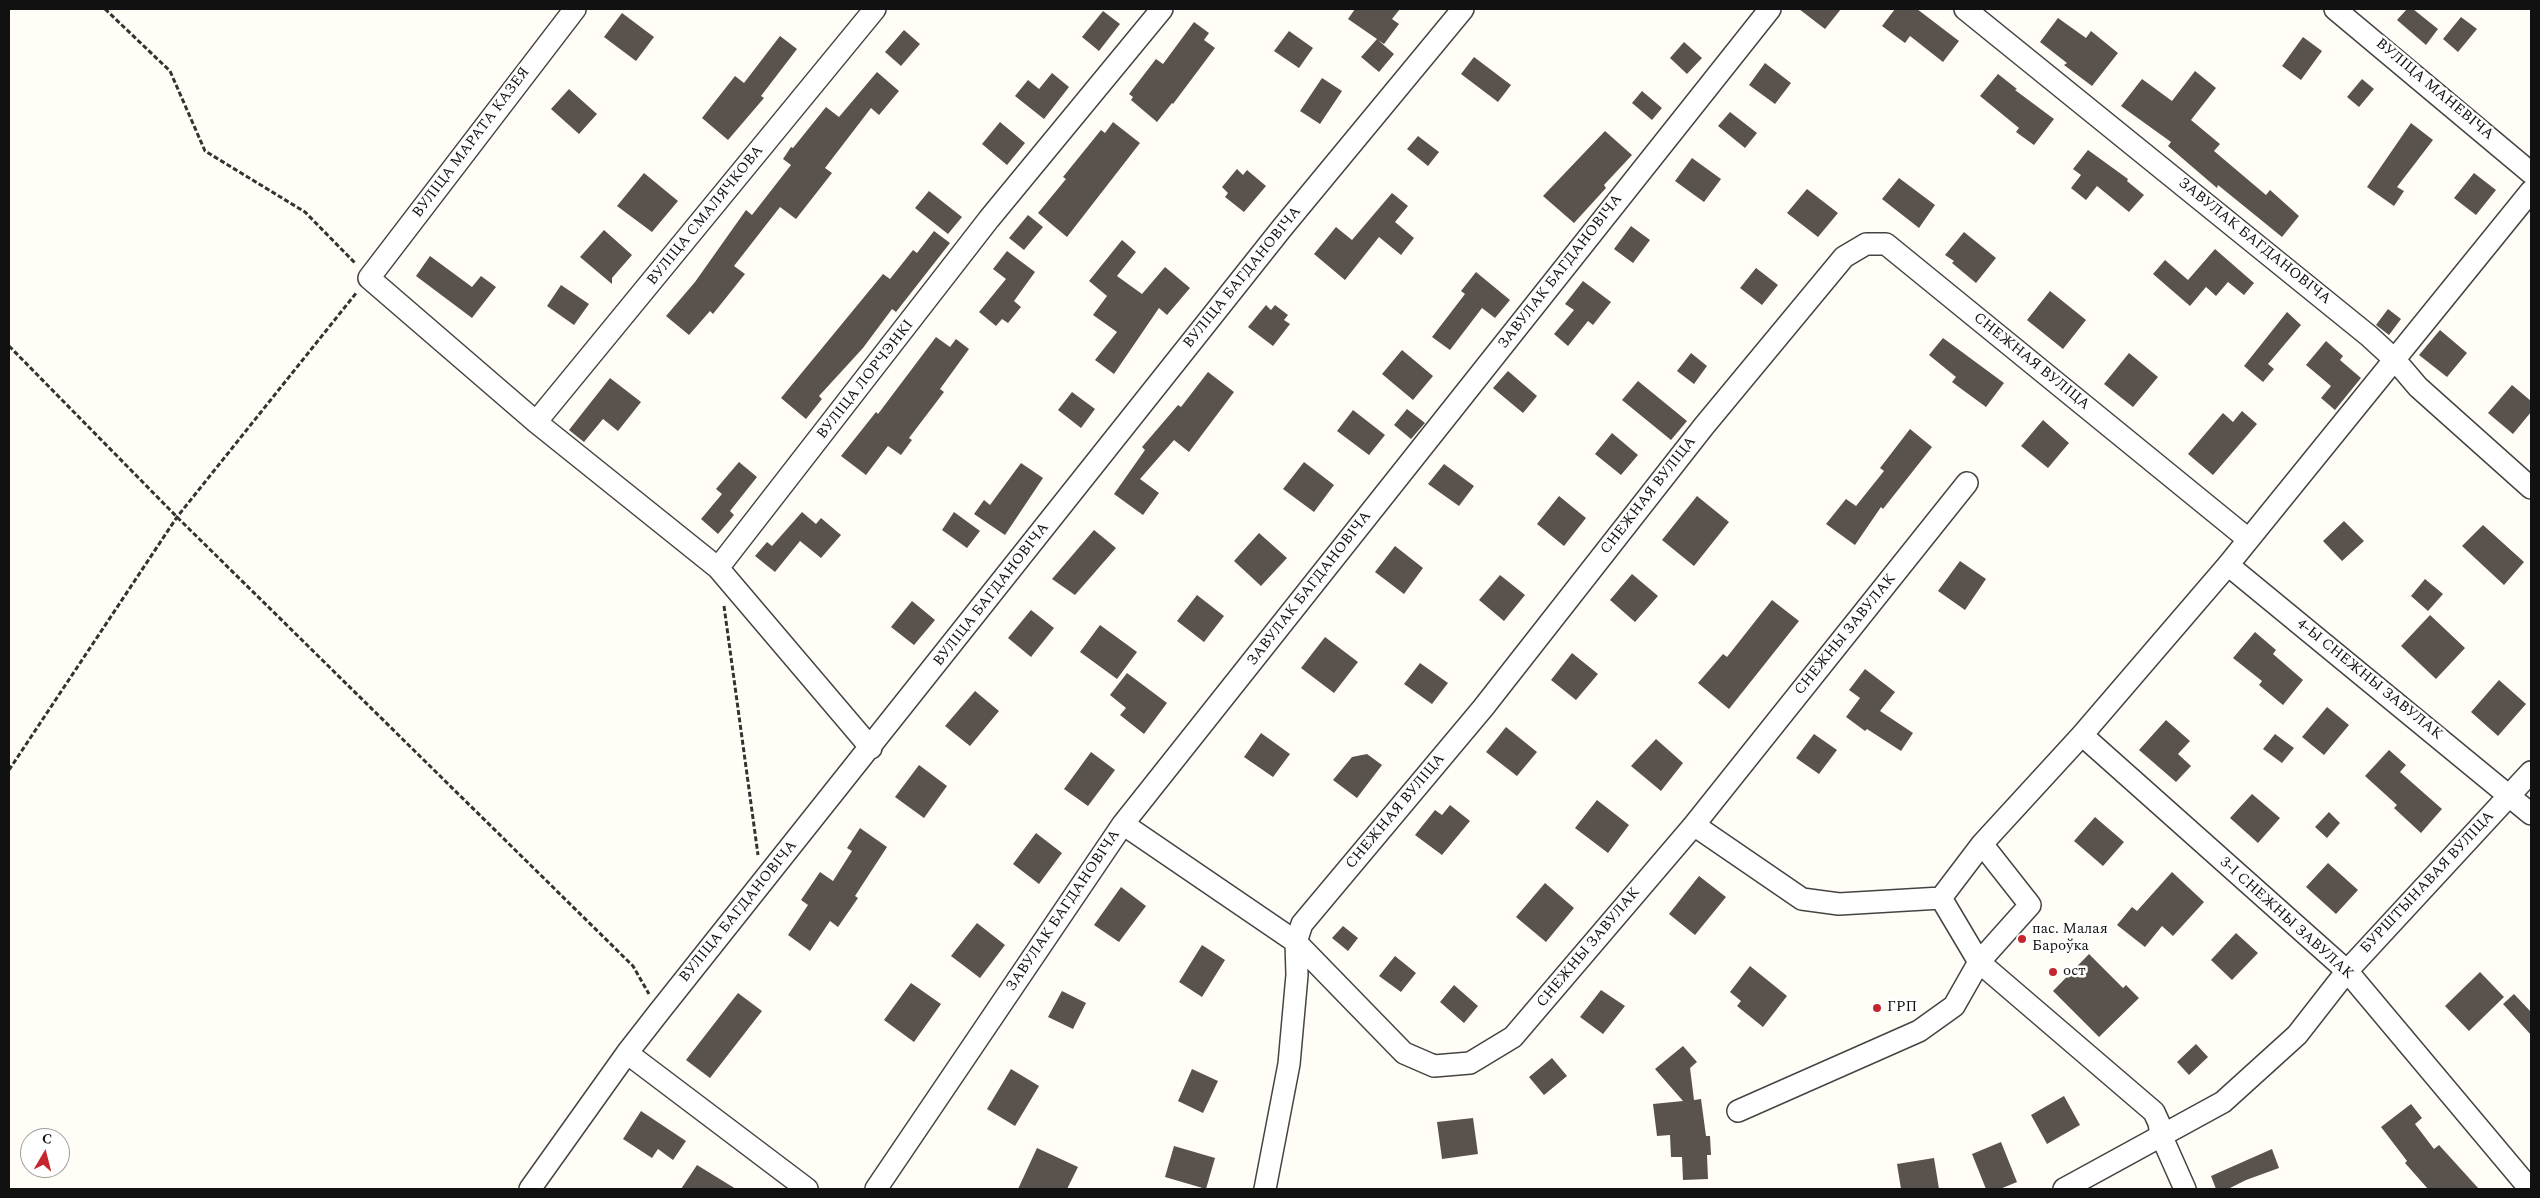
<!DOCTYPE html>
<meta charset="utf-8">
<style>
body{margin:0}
#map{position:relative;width:2540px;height:1198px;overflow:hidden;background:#fffdf5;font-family:Spectral,serif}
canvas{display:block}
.frame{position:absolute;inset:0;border:10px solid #111;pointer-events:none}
.north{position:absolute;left:20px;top:1128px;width:50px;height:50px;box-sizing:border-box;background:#fff;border:1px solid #a0a0a0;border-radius:50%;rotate:8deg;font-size:14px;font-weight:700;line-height:20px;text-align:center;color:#111}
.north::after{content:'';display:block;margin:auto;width:18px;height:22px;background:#c4262e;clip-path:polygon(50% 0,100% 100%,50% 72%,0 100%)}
</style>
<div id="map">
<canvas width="2540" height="1198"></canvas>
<div class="frame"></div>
<div class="north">С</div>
</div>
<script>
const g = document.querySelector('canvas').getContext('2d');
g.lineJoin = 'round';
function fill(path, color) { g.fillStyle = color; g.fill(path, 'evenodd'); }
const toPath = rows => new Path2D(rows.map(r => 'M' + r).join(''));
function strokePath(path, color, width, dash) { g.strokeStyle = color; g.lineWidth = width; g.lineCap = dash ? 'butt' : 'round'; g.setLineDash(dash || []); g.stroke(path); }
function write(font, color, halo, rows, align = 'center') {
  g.font = font + ' Spectral,serif'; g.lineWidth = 5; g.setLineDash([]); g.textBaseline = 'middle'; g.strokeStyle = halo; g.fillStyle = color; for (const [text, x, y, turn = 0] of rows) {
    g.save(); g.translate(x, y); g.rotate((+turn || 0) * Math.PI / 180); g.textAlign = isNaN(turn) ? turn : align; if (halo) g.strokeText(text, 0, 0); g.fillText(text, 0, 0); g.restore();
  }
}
const building = toPath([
 [1355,9,1400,9,1392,19,1399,24,1384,44,1378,40,1394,54,1379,72,1361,57,1377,39,1348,19],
 [1799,9,1841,9,1825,29],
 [1895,9,1917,9,1959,41,1943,62,1910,36,1905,43,1882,26],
 [2407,9,2413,9,2438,29,2426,45,2397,20],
 [1103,11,1120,24,1099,51,1082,37],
 [622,13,654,37,636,61,604,37],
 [2461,17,2477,29,2458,52,2443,39],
 [2058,18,2086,38,2091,31,2118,53,2092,86,2064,65,2067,63,2040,42],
 [1194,22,1209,33,1204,40,1215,48,1173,104,1172,103,1157,122,1131,100,1133,97,1129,94,1156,59,1163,64],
 [904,30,920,44,901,66,885,52],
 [1289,31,1313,48,1299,68,1274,51],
 [780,36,797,49,761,96,764,98,728,140,702,118,735,76,744,83],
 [2303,37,2322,51,2301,80,2282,66],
 [1684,42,1702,58,1687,74,1670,58],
 [1474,57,1511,85,1498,102,1461,74],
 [1765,63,1791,83,1775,104,1749,85],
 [2195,71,2216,88,2191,120,2220,144,2214,151,2266,195,2270,190,2299,216,2282,237,2218,185,2217,188,2168,146,2171,142,2121,106,2142,79,2172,101],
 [877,72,899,91,879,115,871,108,825,168,832,173,796,219,780,207,734,266,745,274,713,314,710,311,689,335,666,316,695,282,746,210,752,215,791,165,783,159,791,147,793,148,826,107,839,117],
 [1052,73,1069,87,1044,119,1015,96,1028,80,1039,89],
 [1998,74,2017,89,2015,90,2054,119,2034,145,2016,132,2019,128,1980,96],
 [1322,78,1342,91,1320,124,1300,111],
 [2362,79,2374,89,2359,107,2347,97],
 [569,89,597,114,579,134,551,109],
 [1642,91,1662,108,1652,120,1632,103],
 [1730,112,1757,133,1745,148,1718,126],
 [1000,122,1025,143,1007,165,982,144],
 [1113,122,1140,143,1067,237,1038,213,1066,179,1063,177,1101,130,1105,133],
 [2411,123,2433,140,2397,187,2404,191,2394,206,2367,187],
 [1605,131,1632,155,1604,185,1606,188,1574,223,1543,196],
 [1418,136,1439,152,1428,166,1407,149],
 [2088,150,2128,179,2127,181,2144,195,2129,212,2097,186,2086,200,2071,188,2081,175,2073,169],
 [1692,158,1721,179,1704,202,1675,181],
 [1237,169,1243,175,1247,170,1266,186,1244,212,1225,197,1228,193,1222,187],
 [644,173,678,201,652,232,617,206],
 [2474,173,2496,190,2476,215,2454,198],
 [1899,178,1935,205,1919,228,1882,199],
 [1807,189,1838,213,1818,237,1787,213],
 [929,191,962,217,948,234,915,208],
 [1392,193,1408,206,1395,222,1414,238,1401,255,1379,237,1345,280,1314,254,1336,227,1352,240],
 [1028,215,1043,227,1024,250,1009,238],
 [1631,226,1650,240,1633,263,1614,249],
 [604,230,632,255,612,278,612,284,580,257],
 [934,231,950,243,896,312,892,309,863,348,819,396,822,399,806,419,781,398,883,274,890,279,913,250,917,253],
 [1964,232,1996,258,1976,283,1952,263,1954,261,1945,255],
 [1122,240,1136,252,1117,276,1142,294,1165,267,1190,288,1167,315,1159,308,1114,374,1095,360,1117,332,1093,315,1107,296,1089,281],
 [2215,249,2254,283,2244,295,2228,282,2216,296,2206,287,2190,306,2153,274,2165,260,2188,280],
 [1007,251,1035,272,1014,301,1021,307,1008,323,1002,319,996,326,979,312,1006,279,993,269],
 [430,256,472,287,481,276,496,287,472,318,416,276],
 [1756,268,1778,285,1762,305,1740,288],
 [1476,272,1510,300,1495,318,1482,308,1450,350,1432,337,1465,294,1461,291],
 [1583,281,1611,302,1593,325,1588,321,1568,346,1554,334,1574,310,1565,304],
 [561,285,589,304,574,325,547,306],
 [2050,291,2086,320,2063,349,2027,320],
 [1266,305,1271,310,1275,305,1288,315,1284,320,1290,324,1273,346,1248,327],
 [2388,309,2401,319,2389,335,2376,325],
 [2287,312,2301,325,2268,364,2274,369,2263,382,2244,366],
 [2440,330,2467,353,2447,377,2419,355],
 [936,337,950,347,956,339,969,349,940,389,944,392,909,438,912,440,901,455,888,446,866,475,841,456,876,412,878,414],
 [1943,338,2004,383,1986,407,1952,382,1956,377,1929,355],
 [2326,341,2343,356,2340,360,2361,378,2335,410,2321,398,2331,386,2306,365],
 [1402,350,1433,376,1413,400,1382,374],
 [1691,353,1707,366,1694,384,1677,371],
 [2129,353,2158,377,2133,407,2104,384],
 [1508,371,1537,396,1523,413,1493,388],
 [1208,372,1234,392,1189,452,1174,440,1140,479,1159,493,1143,515,1114,494,1145,450,1142,447,1178,405,1181,407],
 [610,378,641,402,618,431,603,419,584,442,569,430],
 [1638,381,1687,421,1671,440,1622,400],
 [2512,385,2531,401,2531,412,2513,434,2488,413],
 [1072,392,1095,409,1081,428,1058,410],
 [1407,409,1425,423,1411,439,1394,425],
 [1353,410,1385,435,1369,455,1337,431],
 [2242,411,2257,424,2213,475,2188,454,2223,413,2233,422],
 [2043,420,2069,443,2048,468,2021,446],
 [1910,429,1932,447,1883,509,1881,507,1855,545,1826,524,1846,499,1856,506,1884,471,1880,468],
 [1612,433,1638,455,1621,475,1595,454],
 [739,462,757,477,730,511,734,515,718,534,701,519,722,494,716,489],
 [1304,462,1334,485,1314,512,1283,489],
 [1021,463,1043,478,1005,535,974,514,984,500,990,505],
 [1444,464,1474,486,1459,506,1428,484],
 [1559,496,1586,518,1564,546,1537,524],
 [1697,496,1729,522,1694,566,1662,540],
 [802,512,816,524,821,518,841,535,821,558,800,541,775,572,755,556,767,542,772,546],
 [954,512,980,531,967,548,942,530],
 [2344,521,2364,541,2342,561,2323,541],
 [2483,525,2524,562,2504,585,2462,546],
 [1094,530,1116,548,1075,595,1052,579],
 [1259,533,1287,558,1261,586,1234,561],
 [1395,546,1423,568,1404,594,1375,572],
 [1960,561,1986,579,1965,610,1938,591],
 [1632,574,1658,596,1635,622,1610,600],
 [1500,575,1525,595,1504,621,1479,600],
 [2425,579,2443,594,2428,611,2411,596],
 [1197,595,1224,616,1204,642,1177,621],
 [1772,600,1799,621,1729,709,1698,683,1723,654,1727,657],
 [912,601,935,620,914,645,891,627],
 [1031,610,1054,628,1031,657,1008,638],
 [2430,615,2465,648,2436,679,2401,646],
 [1100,625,1137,652,1117,679,1080,652],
 [2255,632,2276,650,2273,654,2303,680,2283,705,2259,685,2262,681,2233,658],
 [1325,637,1358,662,1334,693,1301,668],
 [1572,653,1598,674,1576,700,1551,680],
 [1420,663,1448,683,1432,704,1404,684],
 [1865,669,1895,692,1880,711,1913,733,1901,751,1867,729,1865,731,1846,717,1860,698,1849,690],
 [1127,673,1167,703,1144,734,1120,715,1126,708,1110,695],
 [2499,680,2526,704,2498,736,2471,712],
 [975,691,999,711,970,746,945,726],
 [2327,707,2349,725,2324,755,2302,737],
 [2166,720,2190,741,2178,754,2191,766,2176,782,2139,750],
 [1506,727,1537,752,1517,776,1486,752],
 [1261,733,1290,754,1273,777,1244,757],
 [1814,734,1837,750,1819,774,1796,758],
 [2275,734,2294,748,2282,763,2263,749],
 [1656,739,1683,763,1661,791,1631,766],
 [2389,750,2406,765,2400,772,2442,809,2421,833,2394,808,2397,805,2365,776],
 [1091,752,1115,770,1088,806,1064,789],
 [1367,754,1382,765,1357,798,1333,780,1352,757],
 [919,765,947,786,924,818,895,797],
 [2252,794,2280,818,2258,843,2230,818],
 [1597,800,1629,825,1608,853,1575,828],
 [1450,805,1470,821,1442,855,1415,835,1435,810,1442,815],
 [2329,812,2340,823,2327,838,2315,827],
 [2095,817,2124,842,2103,866,2074,841],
 [860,828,887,847,855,896,858,898,838,927,830,921,810,951,788,935,808,905,801,900,820,872,833,881,852,851,847,848],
 [1036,833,1062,853,1039,884,1013,864],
 [2328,863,2358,890,2336,914,2306,887],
 [2172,872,2204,902,2173,936,2162,926,2145,947,2117,925,2132,907,2137,911],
 [1699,876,1726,897,1695,935,1669,914],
 [1545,883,1574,908,1546,942,1516,917],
 [1121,887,1146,906,1119,942,1094,925],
 [977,923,1005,945,980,978,951,956],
 [1343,926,1358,938,1348,951,1332,938],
 [2236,933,2258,953,2232,980,2211,960],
 [1202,945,1225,960,1202,997,1179,982],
 [2089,954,2123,988,2126,985,2139,998,2099,1037,2053,991],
 [1395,956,1416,973,1401,992,1379,976],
 [1750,966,1787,996,1763,1027,1737,1006,1741,1001,1730,992],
 [2480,972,2504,997,2469,1031,2445,1006],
 [911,983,941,1004,914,1042,884,1020],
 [1454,985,1478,1006,1464,1023,1440,1002],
 [1601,990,1625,1006,1603,1034,1580,1017],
 [1062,991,1086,1003,1073,1029,1048,1017],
 [738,993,762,1011,710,1078,686,1060],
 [2514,994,2531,1012,2531,1035,2503,1004],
 [2196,1044,2208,1057,2189,1075,2177,1062],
 [1683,1046,1697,1062,1690,1068,1694,1100,1701,1099,1706,1136,1710,1136,1711,1155,1707,1155,1708,1179,1683,1180,1682,1157,1671,1157,1670,1135,1657,1136,1653,1104,1683,1101,1655,1069],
 [1552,1058,1567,1076,1544,1095,1529,1077],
 [1011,1069,1039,1086,1015,1126,987,1109],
 [1192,1069,1218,1081,1203,1113,1178,1101],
 [2064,1096,2080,1125,2047,1144,2031,1115],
 [2411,1104,2422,1118,2415,1124,2434,1149,2439,1145,2479,1189,2428,1189,2405,1163,2407,1161,2381,1127],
 [641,1111,686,1141,673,1160,658,1149,652,1158,623,1139],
 [1473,1118,1478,1154,1442,1159,1437,1122],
 [2001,1142,2017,1182,2000,1189,1986,1189,1972,1154],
 [1174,1146,1215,1158,1206,1189,1165,1177],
 [1037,1148,1078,1167,1067,1189,1018,1189],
 [2272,1149,2279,1168,2246,1180,2228,1189,2216,1189,2211,1176],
 [1934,1158,1939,1189,1901,1189,1897,1164],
 [697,1165,736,1189,681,1189]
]);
const path = toPath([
 [105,9,170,71,205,151,305,212,355,263],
 [9,346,177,517,633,966,649,994],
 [724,606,758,855],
 [9,770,177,517,357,292]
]);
const minor = toPath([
 [575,9,369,278,536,422,718,568],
 [1965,9,2369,336,2395,360,2418,387,2531,488],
 [2335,9,2531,173],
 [536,422,875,9],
 [2228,565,2531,814],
 [2082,735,2347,971,2530,1189],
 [871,748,718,568,989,219,1162,9],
 [1123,824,1296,942,1404,1053,1434,1066,1470,1063,1513,1037,1694,825,1967,483],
 [1694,825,1802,899,1839,904,1941,898],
 [627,1053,807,1189],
 [1738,1111,1919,1031,1954,1006,1979,962,2030,905,1982,844],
 [530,1189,627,1053,659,1012,1282,228,1463,9],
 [876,1189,1123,824,1770,9],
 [1265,1189,1289,1064,1297,975,1296,942,1302,924,1483,708,1704,426,1844,257,1866,244,1886,244,2248,539],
 [2064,1189,2223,1102,2297,1035,2347,971,2531,772],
 [2185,1189,2161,1135,2159,1123,2154,1112,1979,962,1941,898,1982,844,2082,735,2228,565,2531,191]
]);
const markers = [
 [2022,939,5,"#c4262e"],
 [2053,972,5,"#c4262e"],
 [1877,1008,5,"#c4262e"]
];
const streetNames = [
 ["ВУЛІЦА МАНЕВІЧА",2434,90,40],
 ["ВУЛІЦА МАРАТА КАЗЕЯ",472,143,-53],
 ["ВУЛІЦА СМАЛЯЧКОВА",706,216,-51],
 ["ЗАВУЛАК БАГДАНОВІЧА",2254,242,39],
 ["ЗАВУЛАК БАГДАНОВІЧА",1561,272,-52],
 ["ВУЛІЦА БАГДАНОВІЧА",1243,278,-51],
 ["СНЕЖНАЯ ВУЛІЦА",2031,362,39],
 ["ВУЛІЦА ЛОРЧЭНКІ",866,380,-52],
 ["СНЕЖНАЯ ВУЛІЦА",1649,496,-52],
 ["ЗАВУЛАК БАГДАНОВІЧА",1310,589,-52],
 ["ВУЛІЦА БАГДАНОВІЧА",992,595,-52],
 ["СНЕЖНЫ ЗАВУЛАК",1846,635,-51],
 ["4-Ы СНЕЖНЫ ЗАВУЛАК",2369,680,39],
 ["СНЕЖНАЯ ВУЛІЦА",1396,812,-50],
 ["БУРШТЫНАВАЯ ВУЛІЦА",2428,883,-47],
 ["ЗАВУЛАК БАГДАНОВІЧА",1064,911,-56],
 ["ВУЛІЦА БАГДАНОВІЧА",739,912,-51],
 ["3-І СНЕЖНЫ ЗАВУЛАК",2286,919,42],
 ["СНЕЖНЫ ЗАВУЛАК",1589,948,-50]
];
const poiNames = [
 ["пас. Малая",2032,930],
 ["Бароўка",2032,947],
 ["ост",2063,972],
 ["ГРП",1887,1008]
];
fill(building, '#5a524d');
strokePath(minor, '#444', 24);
strokePath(path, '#333', 3, [5, 2.5]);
strokePath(minor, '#fff', 21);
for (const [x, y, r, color] of markers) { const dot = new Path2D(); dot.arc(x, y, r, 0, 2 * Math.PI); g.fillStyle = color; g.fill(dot); strokePath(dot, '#fff', 2); }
write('15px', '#111', '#fff', streetNames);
write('15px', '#111', '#fff', poiNames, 'left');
</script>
